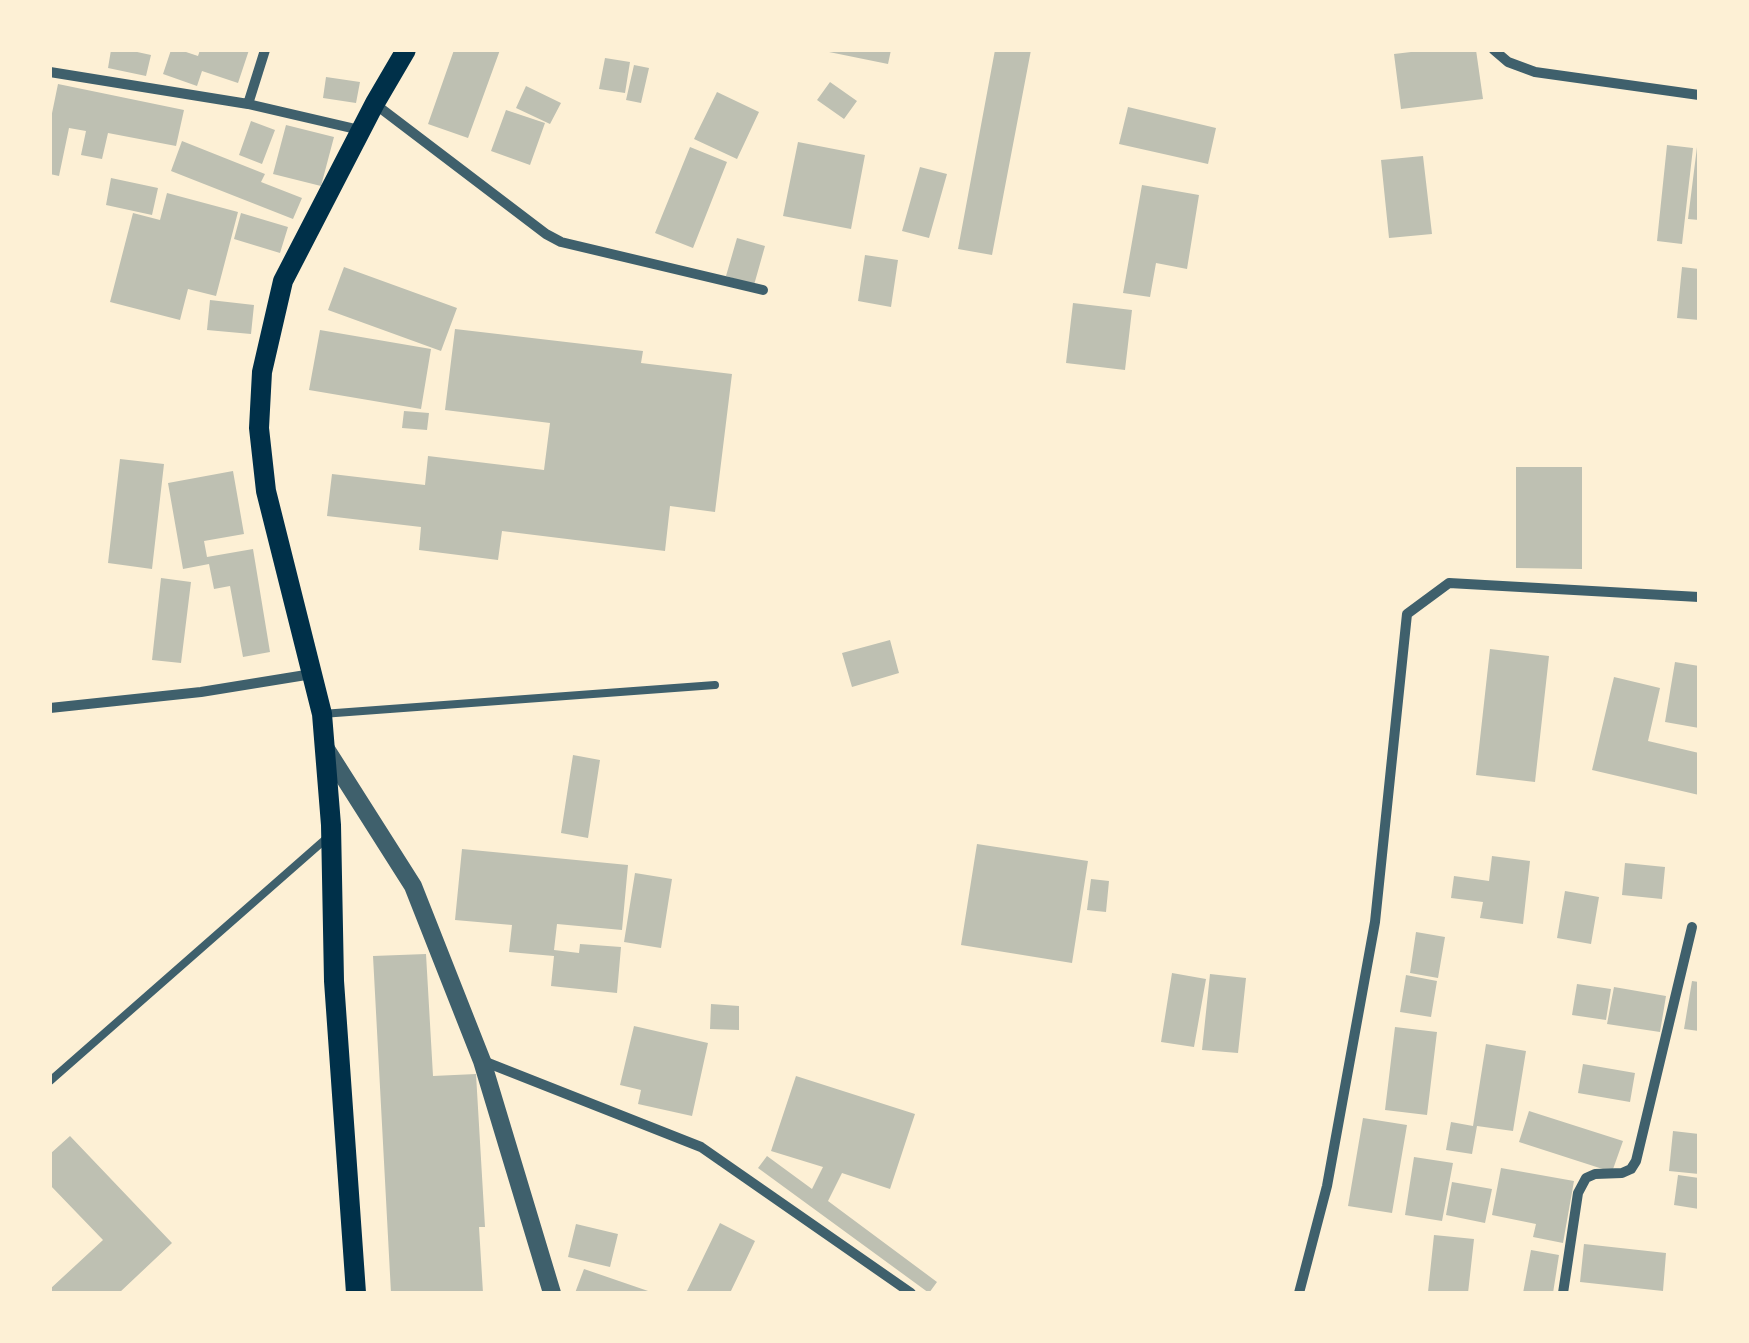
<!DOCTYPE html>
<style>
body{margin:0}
#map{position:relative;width:1749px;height:1343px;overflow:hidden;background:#fdf0d5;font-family:Karla,sans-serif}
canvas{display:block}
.frame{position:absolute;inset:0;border:52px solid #fdf0d5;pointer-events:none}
</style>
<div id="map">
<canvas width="1749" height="1343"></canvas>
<div class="frame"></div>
</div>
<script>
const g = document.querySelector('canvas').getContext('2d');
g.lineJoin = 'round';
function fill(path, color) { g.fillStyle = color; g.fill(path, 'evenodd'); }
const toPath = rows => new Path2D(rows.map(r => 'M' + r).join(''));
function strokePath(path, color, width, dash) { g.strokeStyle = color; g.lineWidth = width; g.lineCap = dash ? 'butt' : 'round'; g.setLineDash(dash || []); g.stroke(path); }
const building = toPath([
 [111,50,128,50,151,55,146,76,108,68],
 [171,50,180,50,198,56,200,50,249,50,238,83,202,71,197,86,163,74],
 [454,50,500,50,468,138,428,124],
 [829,50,891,50,888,64,829,52],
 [995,50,1031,50,992,255,958,249],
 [1428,50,1476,50,1483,99,1401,109,1394,54],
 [605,58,630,62,625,93,599,89],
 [634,65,649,68,641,103,626,100],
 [326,77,360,82,356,103,323,98],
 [830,82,857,101,844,119,817,100],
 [58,84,184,110,176,146,108,133,102,159,81,155,86,131,69,128,59,176,50,174,50,123],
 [526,86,561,103,550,124,516,108],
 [717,92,759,112,737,159,694,139],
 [1128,107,1216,128,1208,164,1119,144],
 [506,110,545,123,530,165,491,151],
 [251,121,275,130,262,164,239,155],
 [286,125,334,137,321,186,273,174],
 [182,141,265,174,261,182,302,198,293,219,171,171],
 [798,142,865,155,851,229,783,216],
 [1667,145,1693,148,1682,244,1657,241],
 [690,147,727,162,693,248,655,233],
 [1697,147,1699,147,1699,220,1688,219],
 [1423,156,1432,234,1389,238,1381,160],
 [920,167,947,174,929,238,902,231],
 [111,178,158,188,152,215,106,205],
 [1142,185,1199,195,1187,269,1156,263,1150,297,1123,293],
 [167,193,238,212,216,296,188,289,180,320,110,302,133,213,160,220],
 [241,213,288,227,280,253,234,239],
 [737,238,765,246,754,285,726,276],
 [865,255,898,260,891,307,858,301],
 [344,267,457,308,441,351,328,310],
 [1682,267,1699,269,1699,320,1677,318],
 [210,300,254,305,251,334,207,330],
 [1073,303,1132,310,1125,370,1066,363],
 [455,329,643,351,641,363,732,374,715,512,670,506,665,551,502,531,498,560,419,550,421,527,327,516,332,474,425,485,428,456,544,470,550,423,445,410],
 [320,330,431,349,421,409,309,390],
 [404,411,429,413,427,430,402,428],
 [120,459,164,464,152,569,108,563],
 [1516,467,1582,467,1582,569,1516,568],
 [233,471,244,534,204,541,207,557,253,549,270,652,243,657,230,586,214,589,209,564,183,569,168,483],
 [161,578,191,582,181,663,152,660],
 [890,640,899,673,852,687,842,653],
 [1490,649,1549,656,1535,782,1476,775],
 [1675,662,1699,666,1699,728,1665,722],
 [1614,677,1660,688,1648,741,1699,753,1699,795,1592,770],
 [573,755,600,760,588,838,561,833],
 [977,844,1088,861,1072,963,961,945],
 [462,849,628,865,622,930,557,924,554,950,579,953,580,944,621,947,617,993,551,986,554,956,509,952,512,925,455,920],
 [1492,856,1530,861,1523,924,1480,918,1483,902,1451,898,1454,876,1489,881],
 [1625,863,1665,867,1662,899,1622,895],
 [635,873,672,879,661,948,624,942],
 [1091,879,1109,881,1106,912,1087,910],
 [1565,891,1599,897,1591,944,1557,938],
 [1416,932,1445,937,1438,978,1410,973],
 [426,954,433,1076,476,1074,485,1227,479,1227,483,1293,391,1293,373,956],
 [1172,973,1206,979,1194,1047,1161,1042],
 [1210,974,1246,978,1238,1053,1202,1050],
 [1406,975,1437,981,1431,1017,1400,1012],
 [1692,981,1699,982,1699,1031,1684,1029],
 [1577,984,1611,989,1606,1020,1572,1015],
 [1614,987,1666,996,1660,1032,1607,1024],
 [711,1004,739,1006,739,1030,710,1029],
 [634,1026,708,1043,692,1116,638,1104,641,1090,620,1085],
 [1395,1027,1437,1032,1427,1115,1385,1110],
 [1486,1044,1526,1051,1513,1131,1477,1126,1472,1154,1446,1150,1451,1122,1473,1126],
 [1583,1064,1635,1073,1630,1102,1578,1093],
 [796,1076,915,1114,890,1189,842,1173,828,1201,937,1282,929,1293,758,1168,767,1156,812,1189,823,1167,771,1151],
 [1529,1111,1623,1141,1612,1172,1519,1142],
 [1363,1118,1407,1125,1392,1213,1348,1206],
 [1673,1131,1699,1134,1699,1174,1669,1171],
 [70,1136,172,1243,119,1293,50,1293,50,1289,103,1240,50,1185,50,1154],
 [1414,1157,1453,1163,1442,1221,1405,1215],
 [1501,1168,1574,1181,1563,1243,1533,1237,1536,1224,1492,1215],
 [1678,1175,1699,1178,1699,1209,1674,1205],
 [1452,1182,1492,1189,1485,1223,1446,1215],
 [720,1223,755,1241,730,1293,686,1293],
 [576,1224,618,1234,610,1267,568,1257],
 [1434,1235,1474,1239,1468,1293,1428,1292],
 [1584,1244,1666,1253,1663,1291,1580,1282],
 [1531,1250,1559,1255,1553,1293,1523,1293],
 [584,1269,651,1292,651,1293,575,1293]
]);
const service = toPath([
 [322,714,715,685],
 [50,1081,328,837]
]);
const minor = toPath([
 [1494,50,1508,62,1535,72,1699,95],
 [50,72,248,104,360,130],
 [248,104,265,50],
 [375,104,546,234,561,242,763,290],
 [50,708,201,692,312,674],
 [483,1061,701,1147,911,1293],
 [1299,1293,1327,1186,1375,922,1407,614,1449,583,1699,597],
 [1563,1293,1578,1193,1586,1178,1595,1174,1622,1173,1631,1169,1636,1161,1692,927]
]);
const tertiary = toPath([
 [326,749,413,886,482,1061,552,1293]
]);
const secondary = toPath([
 [356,1293,334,981,331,825,322,714,266,491,259,428,262,372,283,281,375,103,406,50]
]);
fill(building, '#bec0b2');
strokePath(service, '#3f606c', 8);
strokePath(minor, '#3f606c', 10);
strokePath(tertiary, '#3f606c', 18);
strokePath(secondary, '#003049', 20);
</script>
